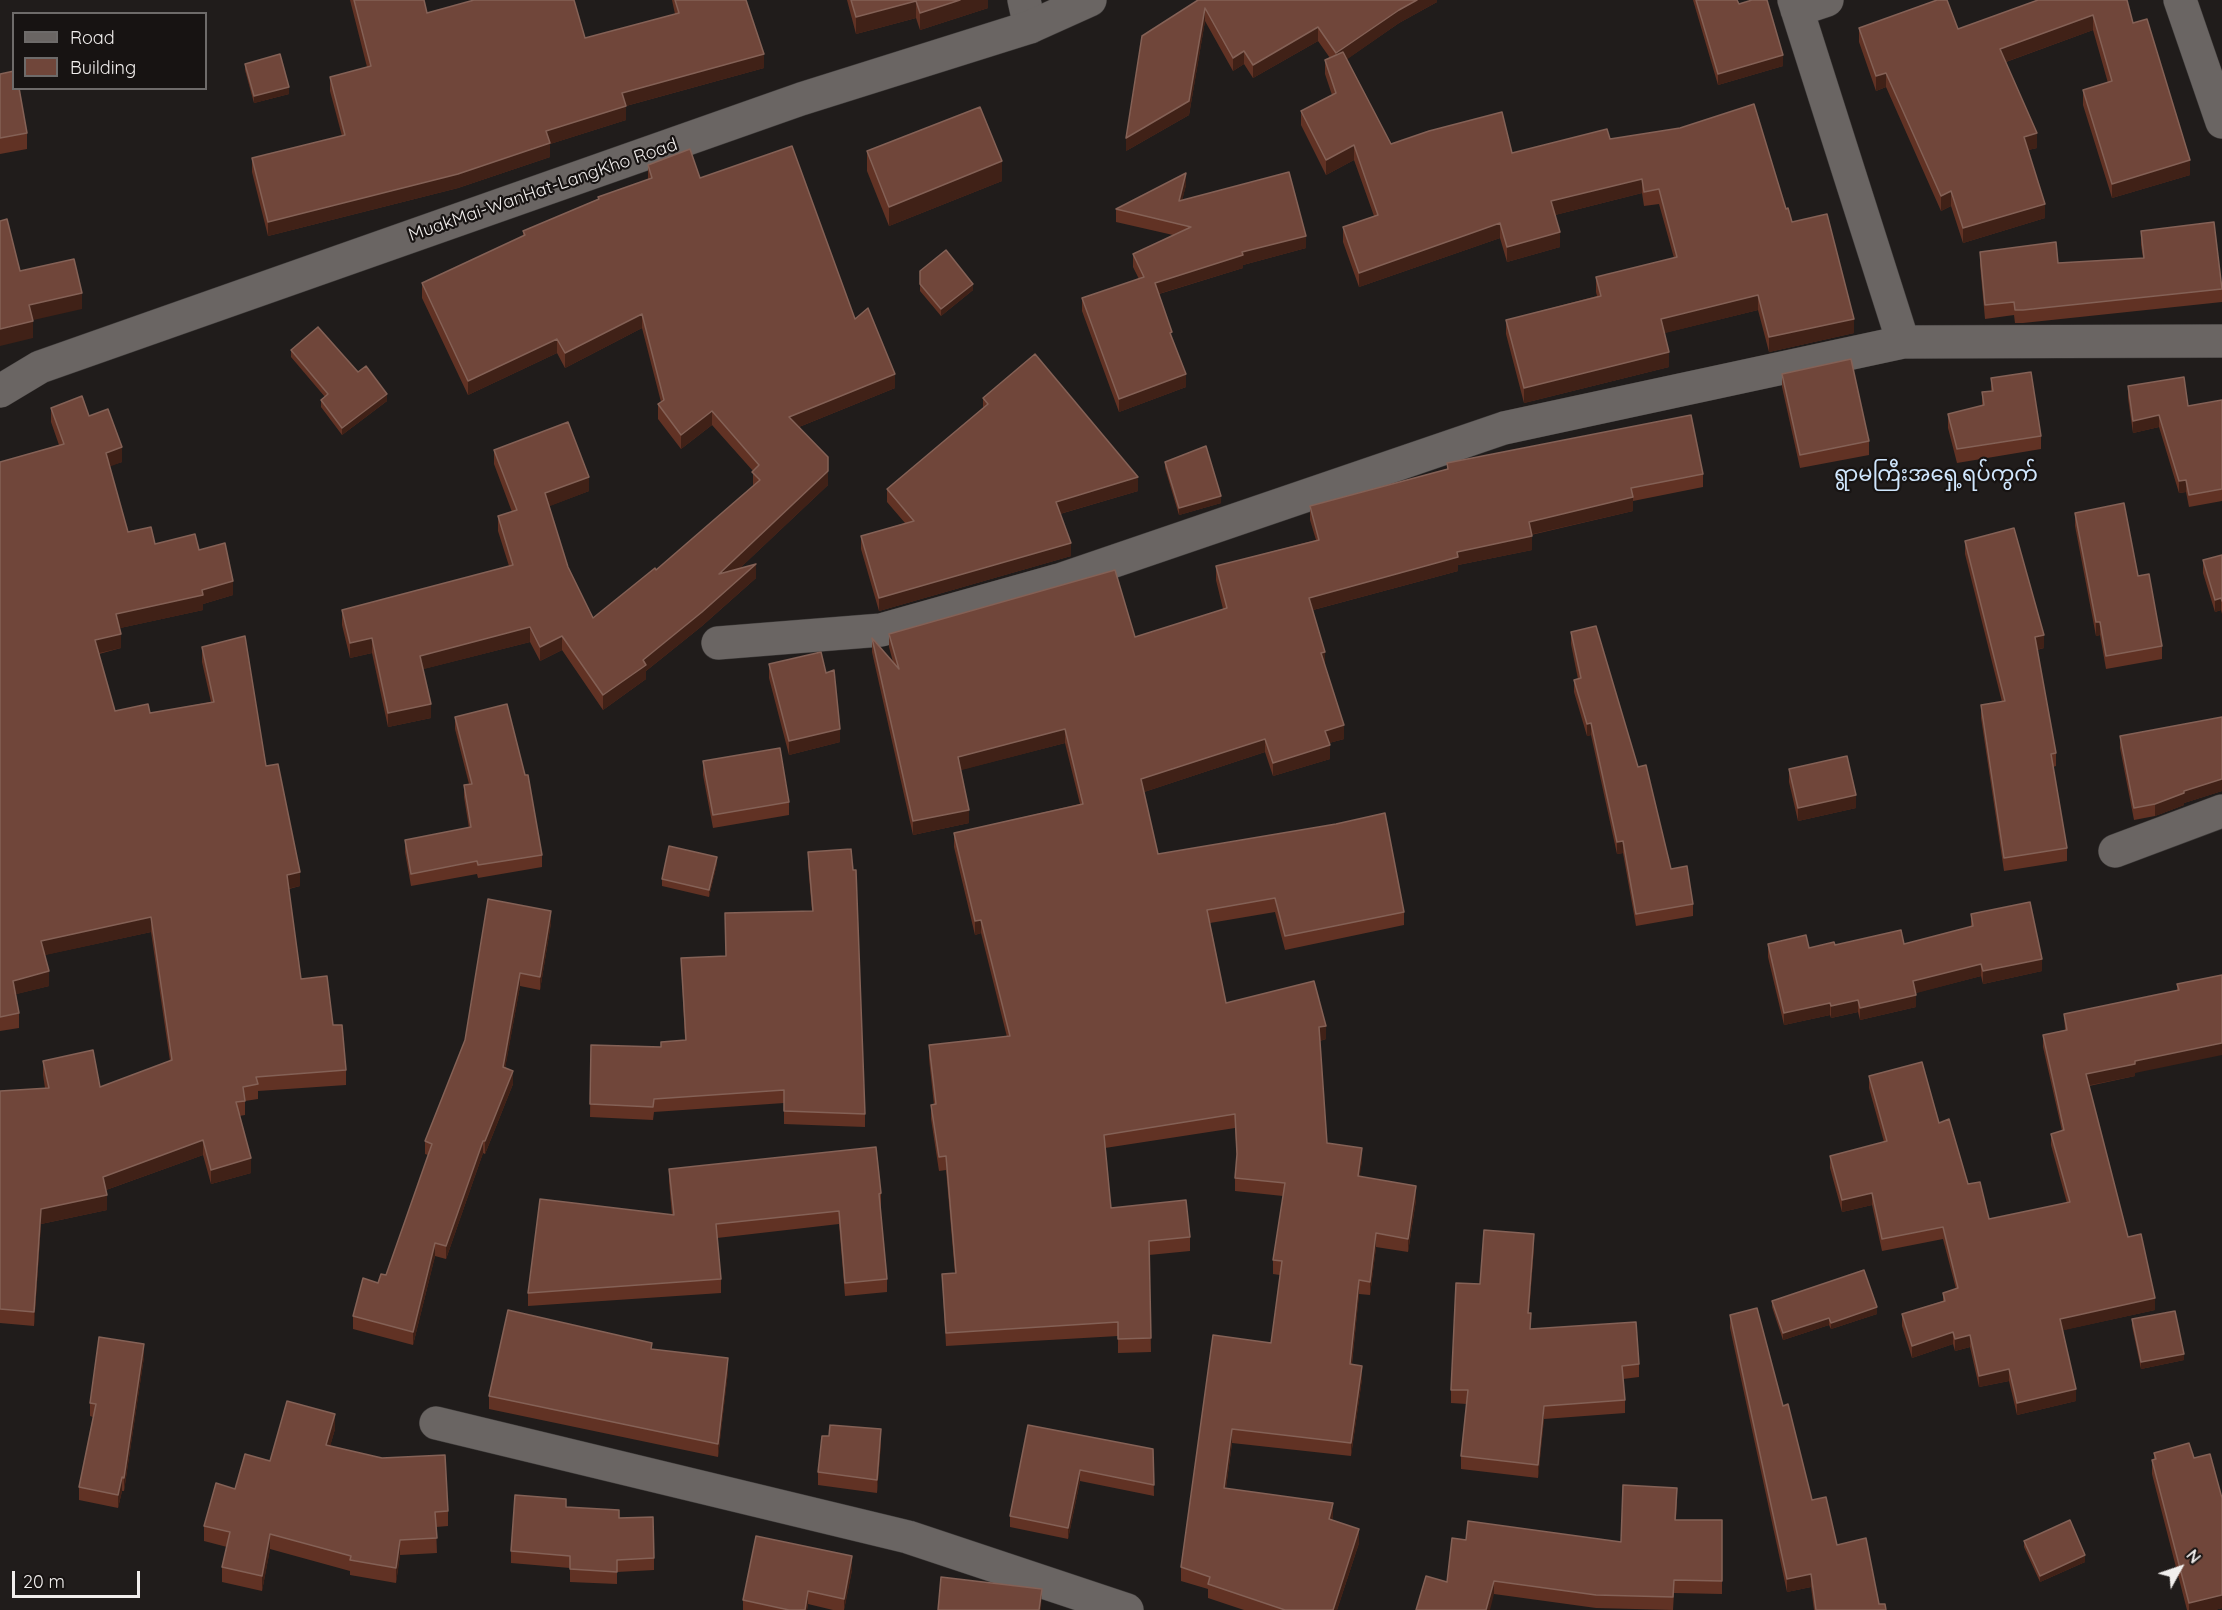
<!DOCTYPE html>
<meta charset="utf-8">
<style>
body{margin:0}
#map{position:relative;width:2222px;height:1610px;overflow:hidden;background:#201c1b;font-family:Quicksand,sans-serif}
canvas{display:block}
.legend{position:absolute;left:12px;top:12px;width:195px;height:78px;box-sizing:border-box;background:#171312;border:2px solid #6e6b6a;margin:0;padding:8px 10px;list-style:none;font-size:18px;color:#f1eeed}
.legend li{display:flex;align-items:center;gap:12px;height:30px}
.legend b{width:30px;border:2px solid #6e6b6a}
.north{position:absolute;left:2150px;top:1538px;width:60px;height:60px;-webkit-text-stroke:4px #171312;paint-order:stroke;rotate:50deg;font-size:16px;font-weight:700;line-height:24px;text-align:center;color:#f1eeed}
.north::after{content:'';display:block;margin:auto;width:21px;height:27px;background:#f1eeed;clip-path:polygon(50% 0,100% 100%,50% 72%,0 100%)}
.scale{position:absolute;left:12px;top:1571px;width:128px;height:27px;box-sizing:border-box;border:3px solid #f1eeed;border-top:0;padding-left:8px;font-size:18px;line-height:21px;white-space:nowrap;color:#f1eeed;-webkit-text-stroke:4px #171312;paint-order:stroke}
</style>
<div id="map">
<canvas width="2222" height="1610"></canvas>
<ul class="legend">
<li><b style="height:8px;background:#6a6563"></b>Road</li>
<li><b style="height:16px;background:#70463a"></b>Building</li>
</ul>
<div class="north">N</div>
<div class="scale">20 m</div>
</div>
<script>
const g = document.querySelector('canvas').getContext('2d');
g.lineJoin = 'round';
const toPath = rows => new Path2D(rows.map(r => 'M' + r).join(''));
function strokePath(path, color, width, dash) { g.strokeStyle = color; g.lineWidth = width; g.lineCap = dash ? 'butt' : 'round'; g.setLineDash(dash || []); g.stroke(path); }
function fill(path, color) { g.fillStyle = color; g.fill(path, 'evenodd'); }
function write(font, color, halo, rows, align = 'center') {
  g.font = font + ' Quicksand,"Noto Sans Myanmar",sans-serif'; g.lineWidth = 4.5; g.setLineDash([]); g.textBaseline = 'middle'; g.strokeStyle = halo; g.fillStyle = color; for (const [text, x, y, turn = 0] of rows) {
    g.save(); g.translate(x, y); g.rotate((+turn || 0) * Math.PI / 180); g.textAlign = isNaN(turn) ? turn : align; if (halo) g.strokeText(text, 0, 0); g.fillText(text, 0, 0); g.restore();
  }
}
const minor = toPath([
 [1024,0,1030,27],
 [1794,0,1903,342,2222,341],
 [1797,10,1827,0],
 [718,643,881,630,1059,580,1504,428,1903,342],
 [2115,851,2222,811],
 [436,1423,908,1537,1127,1610]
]);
const tertiary = toPath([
 [2180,0,2222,122]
]);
const secondary = toPath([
 [0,391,40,367,801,99,1030,27,1090,0]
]);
const wall = toPath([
 [350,0,424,0,427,13,585,38,675,14,672,0,746,0,764,68,626,106,626,120,550,144,550,157,458,188,268,236,252,172,252,158,342,136,330,91,330,77,367,67],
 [847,0,988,0,988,8,920,30,916,18,856,34],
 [1198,0,1437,0,1437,2,1399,23,1347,59,1391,144,1512,153,1610,139,1786,209,1792,222,1854,333,1769,352,1758,310,1664,333,1669,367,1524,403,1506,334,1506,320,1597,296,1596,292,1596,277,1674,258,1659,204,1644,206,1642,193,1555,215,1560,247,1507,262,1500,238,1359,287,1343,242,1343,227,1374,216,1354,160,1326,175,1301,125,1301,111,1332,95,1325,74,1325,60,1330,58,1318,41,1253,78,1244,64,1233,71,1205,21,1189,115,1126,151],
 [1693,0,1737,0,1739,4,1783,66,1718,85],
 [2038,0,2133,23,2190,175,2112,198,2083,105,2083,90,2108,83,2093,30,2006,62,2037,148,2028,150,2045,218,1963,243,1951,206,1941,211,1886,87,1876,91,1859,42,1859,28,1958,29],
 [245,64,289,94,254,103,245,70],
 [0,74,27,133,27,149,0,154],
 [867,151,1002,181,889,226,867,171],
 [648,165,700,178,855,319,895,388,799,427,828,485,740,568,756,578,702,626,646,671,646,679,603,710,562,650,540,661,530,642,423,669,431,718,388,727,372,653,350,658,342,625,342,610,509,566,498,531,498,516,512,512,494,464,494,450,589,491,549,506,568,567,593,618,656,570,753,486,753,471,712,425,681,449,658,419,658,404,661,402,642,328,565,368,557,353,468,395,422,298,422,283,523,236,523,231,598,199,598,197,648,180],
 [1186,185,1182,200,1306,248,1243,265,1243,268,1159,294,1186,387,1119,412,1082,311,1082,298,1139,279,1133,267,1133,254,1173,235,1116,222,1116,209],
 [2141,231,2222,283,2222,302,2023,323,2015,323,2014,315,1985,319,1980,265,1980,252,2058,263,2143,258,2141,245],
 [920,271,973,290,941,316,920,291],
 [291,350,358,372,387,401,342,435,321,407,321,400,325,397,291,357],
 [1782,374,1869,441,1869,455,1800,468,1782,387],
 [1991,378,2041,436,2041,449,1957,463,1948,428,1948,414,1982,406,1982,392,1991,391],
 [2128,386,2188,406,2222,400,2222,501,2189,507,2186,492,2179,493,2159,427,2133,433,2128,398],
 [983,398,1138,491,1060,514,1071,556,879,611,861,549,861,536,905,523,887,502,887,489,983,408],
 [51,408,89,416,122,462,109,466,128,532,155,544,199,550,233,595,203,604,203,610,120,628,121,648,99,654,115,711,150,713,211,702,202,662,202,647,266,766,300,886,289,889,301,979,333,1025,346,1070,346,1085,258,1091,258,1099,245,1101,245,1115,239,1116,251,1173,211,1184,203,1155,106,1190,107,1210,41,1224,34,1326,0,1323,0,1091,45,1088,43,1075,43,1061,100,1087,170,1061,151,932,44,955,49,986,16,994,19,1013,19,1028,0,1031,0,462,59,445,51,422],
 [1165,462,1221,503,1179,515,1165,468],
 [1447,463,1703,474,1703,487,1633,501,1633,511,1531,535,1532,550,1458,565,1458,571,1313,610,1325,666,1344,739,1329,743,1330,759,1273,776,1265,752,1144,792,1158,854,1404,912,1404,925,1285,950,1275,912,1210,923,1226,1003,1326,1039,1320,1041,1327,1143,1362,1161,1359,1176,1416,1200,1408,1252,1376,1247,1370,1295,1359,1294,1352,1364,1362,1379,1351,1456,1232,1443,1226,1488,1333,1516,1332,1520,1359,1543,1337,1610,1244,1610,1208,1598,1208,1589,1181,1581,1181,1567,1213,1335,1271,1343,1280,1275,1273,1274,1273,1260,1283,1196,1235,1191,1235,1178,1237,1159,1235,1128,1105,1148,1111,1208,1190,1237,1190,1251,1149,1255,1151,1352,1118,1353,1118,1336,946,1346,942,1274,955,1274,946,1170,939,1171,931,1119,931,1105,934,1105,929,1059,929,1045,1007,1037,981,933,975,935,954,847,954,833,1080,804,1065,743,960,770,969,823,913,835,872,652,872,638,893,662,889,647,889,634,1135,637,1223,609,1216,580,1216,566,1316,540,1310,520,1310,506,1447,469],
 [2075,513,2138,576,2162,646,2162,659,2106,669,2100,635,2096,636,2075,526],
 [1965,541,2044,648,2037,650,2056,753,2056,766,2053,767,2067,848,2067,861,2004,871,1981,718,1981,705,2002,702,1965,554],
 [2222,555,2222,614,2221,610,2215,612,2203,573,2203,560],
 [1571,632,1638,767,1671,869,1693,904,1693,916,1636,926,1623,853,1617,854,1591,735,1587,736,1574,692,1574,680,1578,679,1571,644],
 [769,664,826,673,840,742,789,755,769,678],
 [455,717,542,855,542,867,478,878,477,874,411,886,405,852,405,840,469,828,464,797,464,785,469,784,455,729],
 [2222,717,2222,791,2184,803,2184,805,2155,816,2134,820,2120,748,2120,736],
 [703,761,789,802,789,815,713,828,703,775],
 [1789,769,1856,808,1798,821,1789,782],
 [808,852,865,1114,865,1127,784,1124,784,1103,654,1112,653,1120,590,1117,591,1045,661,1047,685,1040,681,958,726,956,812,911,808,865],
 [717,863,709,897,662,886,662,879],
 [1971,914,2042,971,1983,984,1981,976,1915,993,1916,1007,1860,1020,1858,1012,1831,1018,1830,1015,1784,1025,1768,957,1768,944,1809,948,1835,945,1904,944,1971,927],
 [551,923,540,990,520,986,505,1068,513,1084,485,1154,483,1153,446,1259,435,1256,413,1345,353,1329,353,1316,378,1283,386,1275,428,1155,425,1154,425,1141,465,1040],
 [2222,975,2135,1073,2135,1076,2089,1086,2128,1237,2155,1310,2063,1330,2076,1401,2017,1415,2009,1381,1979,1387,1970,1347,1955,1351,1953,1344,1912,1358,1902,1326,1902,1314,1943,1301,1943,1293,1956,1289,1943,1239,1882,1251,1872,1205,1842,1212,1830,1168,1830,1156,1884,1142,1869,1088,1869,1076,1939,1123,1968,1184,1989,1219,2067,1203,2051,1145,2051,1134,2062,1131,2043,1047,2043,1035,2065,1030,2064,1014,2177,991,2177,984],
 [669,1169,881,1193,881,1207,880,1207,887,1279,887,1292,845,1296,839,1224,717,1238,721,1279,721,1293,528,1306,528,1293,672,1215,669,1182],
 [1534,1247,1529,1313,1530,1329,1639,1364,1639,1377,1623,1379,1625,1400,1625,1413,1544,1419,1538,1478,1461,1469,1461,1456,1467,1404,1451,1403,1451,1390,1480,1284],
 [1772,1301,1877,1314,1831,1329,1829,1325,1783,1340,1772,1307],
 [1730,1315,1783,1406,1812,1500,1837,1545,1879,1604,1886,1610,1814,1610,1811,1587,1787,1592,1730,1328],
 [2132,1319,2184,1360,2141,1369,2132,1326],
 [652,1349,728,1371,718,1457,489,1409,489,1396],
 [144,1357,124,1491,122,1491,118,1508,79,1500,79,1487,93,1417,90,1416,90,1403],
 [1028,1425,1153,1449,1154,1496,1080,1481,1068,1539,1010,1527,1010,1516],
 [335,1429,330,1446,448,1511,448,1526,436,1527,437,1553,400,1555,396,1583,350,1575,350,1571,270,1549,262,1591,222,1582,222,1567,227,1547,204,1541,204,1526,235,1489,270,1461],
 [829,1436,881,1443,877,1493,818,1485,818,1472],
 [2154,1453,2194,1458,2222,1498,2222,1608,2215,1610,2187,1610,2152,1474,2152,1460,2154,1460],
 [1677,1501,1676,1520,1722,1520,1722,1594,1674,1593,1673,1610,1596,1608,1494,1594,1447,1582,1621,1542],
 [566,1507,619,1518,654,1558,654,1570,617,1572,617,1584,570,1582,570,1568,511,1563,511,1551],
 [2024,1541,2085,1562,2040,1582,2024,1547],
 [852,1570,844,1610,833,1610,808,1604,807,1610,743,1610,743,1600]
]);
const shadedWall = toPath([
 [960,0,988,0,988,8,920,30,920,13],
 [1417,0,1437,0,1437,2,1399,23,1336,67,1336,53,1399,10],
 [916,1,916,18,856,34,856,17],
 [1205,8,1205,21,1189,115,1126,151,1126,138],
 [2093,15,2093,30,2000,64,2000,49],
 [1318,27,1318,41,1253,78,1253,65],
 [1244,51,1244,64,1233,71,1233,58],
 [764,54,764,68,622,107,622,93],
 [1783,55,1783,66,1718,85,1718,74],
 [1886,73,1886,87,1876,91,1876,76],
 [289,87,289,94,254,103,254,96],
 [626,106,626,120,550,144,550,157,458,188,268,236,268,222,546,131],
 [2037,133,2037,148,2024,151,2024,137],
 [1354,145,1354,160,1326,175,1326,160],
 [2190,160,2190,175,2112,198,2112,184],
 [1002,161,1002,181,889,226,889,207],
 [1186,173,1186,185,1179,213,1179,201],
 [1642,179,1642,193,1551,216,1551,201],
 [1951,191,1951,206,1941,211,1941,196],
 [2045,204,2045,218,1963,243,1963,228],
 [1500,223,1500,238,1359,287,1359,273],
 [1560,232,1560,247,1507,262,1507,247],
 [1306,236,1306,248,1243,265,1243,268,1155,295,1155,283,1242,252],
 [973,284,973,290,941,316,941,309],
 [82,293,82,309,29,321,29,305],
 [1758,295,1758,310,1661,334,1661,319],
 [642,314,642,328,565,368,565,353],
 [1854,319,1854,333,1769,352,1769,337],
 [33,321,33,338,0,346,0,329],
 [557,339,557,353,468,395,468,381],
 [1669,352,1669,367,1524,403,1524,388],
 [895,374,895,388,789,431,789,417],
 [1186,374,1186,387,1119,412,1119,399],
 [387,394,387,401,342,435,342,428],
 [712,411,712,425,681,449,681,435],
 [2159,415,2159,427,2133,433,2133,421],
 [122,447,122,462,106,468,106,453],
 [828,471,828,485,719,588,719,574],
 [589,477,589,491,545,508,545,493],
 [1138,477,1138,491,1056,515,1056,502],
 [2186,480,2186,492,2179,493,2179,481],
 [1221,496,1221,503,1179,515,1179,508],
 [1633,497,1633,511,1529,535,1529,522],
 [1532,536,1532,550,1458,565,1458,571,1309,611,1309,598,1457,552],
 [1071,543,1071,556,879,611,879,598],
 [756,564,756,578,702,626,646,671,646,679,603,710,603,695,643,660],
 [233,581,233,595,203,604,203,610,116,629,116,614],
 [2221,598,2221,610,2215,612,2215,600],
 [2096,622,2100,622,2100,635,2096,636],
 [530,627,530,642,420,670,420,656],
 [121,634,121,648,95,654,95,640],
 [2044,635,2044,648,2035,650,2035,637],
 [562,636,562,650,540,661,540,647],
 [372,638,372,653,350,658,350,643],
 [1325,652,1325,666,1321,653],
 [431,704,431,718,388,727,388,713],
 [1591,723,1591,735,1587,736,1587,724],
 [1344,725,1344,739,1325,744,1325,731],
 [840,729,840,742,789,755,789,741],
 [1065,729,1065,743,958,771,958,757],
 [1265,739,1265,752,1141,793,1141,779],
 [1330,745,1330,759,1273,776,1273,763],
 [2222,779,2222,791,2184,803,2184,805,2155,816,2155,804,2184,791],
 [1856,795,1856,808,1798,821,1798,808],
 [969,810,969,823,913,835,913,821],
 [1623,841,1623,853,1617,854,1617,842],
 [717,857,717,863,709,897,709,890],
 [300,872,300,886,287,889,287,875],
 [551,911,551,923,540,990,540,977],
 [151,917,151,932,41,956,41,941],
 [981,920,981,933,975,935,975,921],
 [2042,959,2042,971,1983,984,1983,971],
 [1981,964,1981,976,1913,994,1913,981],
 [49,971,49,986,13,995,13,981],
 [520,973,520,986,503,1080,503,1067],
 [1916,995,1916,1007,1860,1020,1860,1008],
 [1858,1000,1858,1012,1831,1018,1831,1006],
 [1830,1003,1830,1015,1784,1025,1784,1013],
 [1326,1026,1326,1039,1319,1041,1319,1027],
 [2222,1043,2222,1055,2135,1073,2135,1076,2086,1086,2086,1074,2135,1061],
 [513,1071,513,1084,485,1154,485,1141],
 [203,1140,203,1155,103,1191,103,1177],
 [483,1141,483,1153,446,1259,446,1246],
 [1362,1148,1362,1161,1358,1189,1358,1176],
 [251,1158,251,1173,211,1184,211,1170],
 [1416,1186,1416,1200,1408,1252,1408,1239],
 [1872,1193,1872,1205,1842,1212,1842,1200],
 [107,1195,107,1210,41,1224,34,1326,34,1312,41,1209],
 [1376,1233,1376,1247,1370,1295,1370,1282],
 [1534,1234,1534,1247,1528,1326,1528,1313],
 [435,1243,435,1256,413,1345,413,1332],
 [1359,1280,1359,1294,1350,1378,1350,1364],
 [2155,1298,2155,1310,2060,1331,2060,1319],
 [1877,1307,1877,1314,1831,1329,1831,1323],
 [1829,1318,1829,1325,1783,1340,1783,1333],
 [1953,1332,1953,1344,1912,1358,1912,1346],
 [1970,1335,1970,1347,1955,1351,1955,1339],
 [144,1344,144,1357,124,1491,124,1478],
 [2184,1354,2184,1360,2141,1369,2141,1362],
 [728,1358,728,1371,718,1457,718,1444],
 [1362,1366,1362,1379,1351,1456,1351,1443],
 [2009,1369,2009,1381,1979,1387,1979,1376],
 [2076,1389,2076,1401,2017,1415,2017,1403],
 [1544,1406,1544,1419,1538,1478,1538,1465],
 [335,1414,335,1429,326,1461,326,1445],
 [881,1429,881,1443,877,1493,877,1480],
 [1232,1429,1232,1443,1224,1502,1224,1488],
 [1080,1470,1080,1481,1068,1539,1068,1528],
 [122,1477,122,1491,118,1508,118,1495],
 [1333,1503,1333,1516,1329,1533,1329,1519],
 [1359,1529,1359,1543,1337,1610,1333,1610],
 [270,1534,270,1549,262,1591,262,1576],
 [400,1540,400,1555,396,1583,396,1568],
 [2085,1555,2085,1562,2040,1582,2040,1576],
 [852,1556,852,1570,844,1610,844,1599],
 [1811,1574,1811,1587,1787,1592,1787,1579],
 [1494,1581,1494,1594,1490,1610,1486,1610],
 [1042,1589,1041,1610,1039,1610],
 [808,1591,808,1604,807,1610,805,1610],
 [2222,1595,2222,1608,2215,1610,2189,1610,2189,1603]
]);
const building = toPath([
 [354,0,424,0,427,13,474,0,574,0,585,38,679,13,675,0,746,0,764,54,622,93,626,106,546,131,550,143,458,174,268,222,252,158,345,135,330,77,371,66,354,0],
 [851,0,960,0,920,13,916,1,856,17,851,0],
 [1198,0,1417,0,1399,10,1336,53,1318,27,1253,65,1244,51,1233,58,1205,8,1189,101,1126,138,1142,36,1198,0],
 [1696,0,1737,0,1739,4,1752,0,1767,0,1783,55,1718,74,1696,0],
 [1937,0,1947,0,1958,29,2038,0,2127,0,2133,23,2147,19,2190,160,2112,184,2083,90,2112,81,2093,15,2000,49,2037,133,2024,137,2045,204,1963,228,1951,191,1941,196,1886,73,1876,76,1859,28,1937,0],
 [1343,52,1391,144,1429,131,1502,112,1512,153,1607,129,1610,139,1680,128,1754,104,1786,209,1788,208,1792,222,1827,214,1854,319,1769,337,1758,295,1661,319,1669,352,1524,388,1506,320,1601,296,1596,277,1677,257,1659,189,1644,192,1642,179,1551,201,1560,232,1507,247,1500,223,1359,273,1343,227,1378,215,1354,145,1326,160,1301,111,1336,93,1325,60,1343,52],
 [280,54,289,87,254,96,245,64,280,54],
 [14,71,14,88,19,88,27,133,0,138,0,74,14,71],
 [980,107,1002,161,889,207,867,151,980,107],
 [792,146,855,319,868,308,895,374,789,417,828,457,828,471,719,574,756,564,702,612,643,660,646,665,603,695,562,636,540,647,530,627,420,656,431,704,388,713,372,638,350,643,342,610,513,565,498,516,517,510,494,450,568,422,589,477,545,493,568,567,593,618,655,568,656,570,760,480,752,472,759,465,712,411,681,435,658,404,664,400,642,314,565,353,557,339,468,381,422,283,525,235,523,231,599,199,598,197,652,178,648,165,690,149,700,178,792,146],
 [1289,172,1306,236,1242,252,1243,255,1155,283,1172,332,1170,333,1186,374,1119,399,1082,298,1144,277,1133,254,1191,227,1116,209,1186,173,1179,201,1289,172],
 [7,219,20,271,74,259,82,293,29,305,33,321,0,329,0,221,7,219],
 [2214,222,2222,289,2023,310,2015,310,2014,302,1985,305,1980,252,2056,242,2058,263,2144,258,2141,231,2214,222],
 [946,250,973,284,941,309,920,284,920,271,946,250],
 [318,327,358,372,366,366,387,394,342,428,321,400,328,394,291,350,318,327],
 [1035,354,1138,477,1056,502,1071,543,879,598,861,536,914,521,887,489,988,404,983,398,1035,354],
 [1851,359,1869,441,1800,455,1782,374,1851,359],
 [2031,372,2041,436,1957,449,1948,414,1984,405,1982,392,1993,391,1991,378,2031,372],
 [2184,377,2188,406,2222,400,2222,489,2189,495,2186,480,2179,481,2159,415,2133,421,2128,386,2184,377],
 [82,396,89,416,108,409,122,447,106,453,128,532,151,527,155,544,195,534,199,550,225,543,233,581,202,590,203,595,116,614,121,634,95,640,115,711,148,704,150,713,214,702,202,647,245,636,266,766,278,764,300,872,287,875,301,979,327,976,333,1025,342,1025,346,1070,256,1077,258,1084,243,1087,245,1101,236,1102,251,1158,211,1170,203,1140,103,1177,107,1195,41,1209,34,1312,0,1309,0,1091,49,1088,43,1061,93,1050,100,1087,172,1060,151,917,41,941,49,971,13,981,19,1013,0,1017,0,462,64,444,51,408,82,396],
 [1691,415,1703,474,1631,488,1633,497,1529,522,1532,536,1457,552,1458,557,1309,598,1325,652,1321,653,1344,725,1325,731,1330,745,1273,763,1265,739,1141,779,1158,854,1336,824,1385,813,1404,912,1285,936,1275,898,1207,910,1226,1003,1314,981,1326,1026,1319,1027,1327,1143,1362,1148,1358,1176,1416,1186,1408,1239,1376,1233,1370,1282,1359,1280,1350,1364,1362,1366,1351,1443,1232,1429,1224,1488,1333,1503,1329,1519,1359,1529,1333,1610,1285,1610,1208,1584,1210,1577,1181,1567,1213,1335,1271,1343,1282,1261,1273,1260,1285,1183,1235,1178,1237,1154,1235,1114,1104,1135,1111,1208,1186,1200,1190,1237,1149,1241,1151,1338,1118,1339,1118,1322,946,1333,942,1274,956,1273,946,1156,939,1157,931,1105,936,1104,929,1045,1010,1036,981,920,975,921,954,833,1083,804,1065,729,958,757,969,810,913,821,872,638,899,669,889,634,1115,570,1135,637,1227,608,1216,566,1319,540,1310,506,1448,469,1447,463,1691,415],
 [1206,446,1221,496,1179,508,1165,462,1206,446],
 [2124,503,2138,576,2149,574,2162,646,2106,656,2100,622,2096,622,2075,513,2124,503],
 [2014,528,2044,635,2035,637,2056,753,2051,754,2067,848,2004,858,1981,705,2005,701,1965,541,2014,528],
 [2222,555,2222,601,2221,598,2215,600,2203,560,2222,555],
 [1596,626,1638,767,1646,765,1671,869,1687,866,1693,904,1636,914,1623,841,1617,842,1591,723,1587,724,1574,680,1581,678,1571,632,1596,626],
 [821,652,826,673,834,670,840,729,789,741,769,664,821,652],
 [507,704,525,775,528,775,542,855,478,865,477,861,411,874,405,840,471,827,464,785,472,784,455,717,507,704],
 [2222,717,2222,779,2184,791,2184,793,2155,804,2134,808,2120,736,2222,717],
 [780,748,789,802,713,815,703,761,780,748],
 [1847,756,1856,795,1798,808,1789,769,1847,756],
 [669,846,717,857,709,890,662,879,669,846],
 [851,849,853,870,856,870,865,1114,784,1111,784,1090,654,1099,653,1107,590,1104,591,1045,661,1047,661,1042,686,1040,681,958,726,956,725,913,813,911,808,852,851,849],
 [488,899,551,911,540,977,520,973,503,1067,513,1071,485,1141,483,1141,446,1246,435,1243,413,1332,353,1316,363,1278,378,1283,381,1274,386,1275,432,1144,425,1141,465,1040,488,899],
 [2030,902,2042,959,1983,971,1981,964,1913,981,1916,995,1860,1008,1858,1000,1831,1006,1830,1003,1784,1013,1768,944,1806,935,1809,948,1834,942,1835,945,1901,930,1904,944,1973,926,1971,914,2030,902],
 [2222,975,2222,1043,2135,1061,2135,1064,2086,1074,2128,1237,2141,1234,2155,1298,2060,1319,2076,1389,2017,1403,2009,1369,1979,1376,1970,1335,1955,1339,1953,1332,1912,1346,1902,1314,1945,1301,1943,1293,1958,1288,1943,1227,1882,1239,1872,1193,1842,1200,1830,1156,1887,1141,1869,1076,1922,1062,1939,1123,1949,1119,1968,1184,1980,1182,1989,1219,2070,1202,2051,1134,2064,1130,2043,1035,2067,1030,2064,1014,2179,990,2177,984,2222,975],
 [876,1147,881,1193,879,1194,887,1279,845,1283,839,1211,716,1224,721,1279,528,1293,540,1199,674,1215,669,1169,876,1147],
 [1484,1230,1534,1234,1528,1313,1531,1313,1530,1329,1636,1322,1639,1364,1622,1366,1625,1400,1544,1406,1538,1465,1461,1456,1468,1390,1451,1390,1456,1283,1480,1284,1484,1230],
 [1864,1270,1877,1307,1831,1323,1829,1318,1783,1333,1772,1301,1864,1270],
 [1757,1308,1783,1406,1788,1404,1812,1500,1826,1497,1837,1545,1866,1538,1879,1604,1885,1604,1886,1610,1816,1610,1811,1574,1787,1579,1730,1315,1757,1308],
 [508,1310,652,1343,651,1349,728,1358,718,1444,489,1396,508,1310],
 [2175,1311,2184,1354,2141,1362,2132,1319,2175,1311],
 [99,1337,144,1344,124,1478,122,1477,118,1495,79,1487,96,1404,90,1403,99,1337],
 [287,1401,335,1414,326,1445,382,1458,445,1455,448,1511,435,1512,437,1538,400,1540,396,1568,350,1560,351,1556,270,1534,262,1576,222,1567,230,1532,204,1526,216,1483,235,1489,245,1454,270,1461,287,1401],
 [830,1425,881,1429,877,1480,818,1472,822,1436,829,1436,830,1425],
 [1028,1425,1153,1449,1154,1485,1080,1470,1068,1528,1010,1516,1028,1425],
 [2189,1443,2194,1458,2210,1454,2222,1498,2222,1595,2189,1603,2152,1460,2156,1459,2154,1453,2189,1443],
 [1623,1485,1677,1488,1675,1520,1722,1520,1722,1581,1674,1580,1673,1597,1596,1595,1494,1581,1486,1610,1416,1610,1426,1576,1447,1582,1452,1538,1466,1540,1468,1521,1621,1542,1623,1485],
 [515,1495,566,1499,566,1507,619,1510,619,1518,653,1517,654,1558,617,1560,617,1572,570,1569,570,1556,511,1551,515,1495],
 [2070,1520,2085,1555,2040,1576,2024,1541,2070,1520],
 [756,1536,852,1556,844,1599,808,1591,805,1610,789,1610,743,1600,756,1536],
 [941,1577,1042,1589,1039,1610,938,1610,941,1577]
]);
const streetNames = [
 ["MuakMai-WanHat-LangKho Road",543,190,-19]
];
const quarterNames = [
 ["ရွာမကြီးအရှေ့ရပ်ကွက်",1936,475]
];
strokePath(minor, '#3d3a39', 34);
strokePath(tertiary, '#3d3a39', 34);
strokePath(secondary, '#3d3a39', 34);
strokePath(minor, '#6a6563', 33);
strokePath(tertiary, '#6a6563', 33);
strokePath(secondary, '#6a6563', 33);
fill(wall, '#613224');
fill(shadedWall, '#402117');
fill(building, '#70463a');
strokePath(building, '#846156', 1.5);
write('18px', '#f1eeed', '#171312', streetNames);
write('21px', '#d0e7fe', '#171312', quarterNames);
</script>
